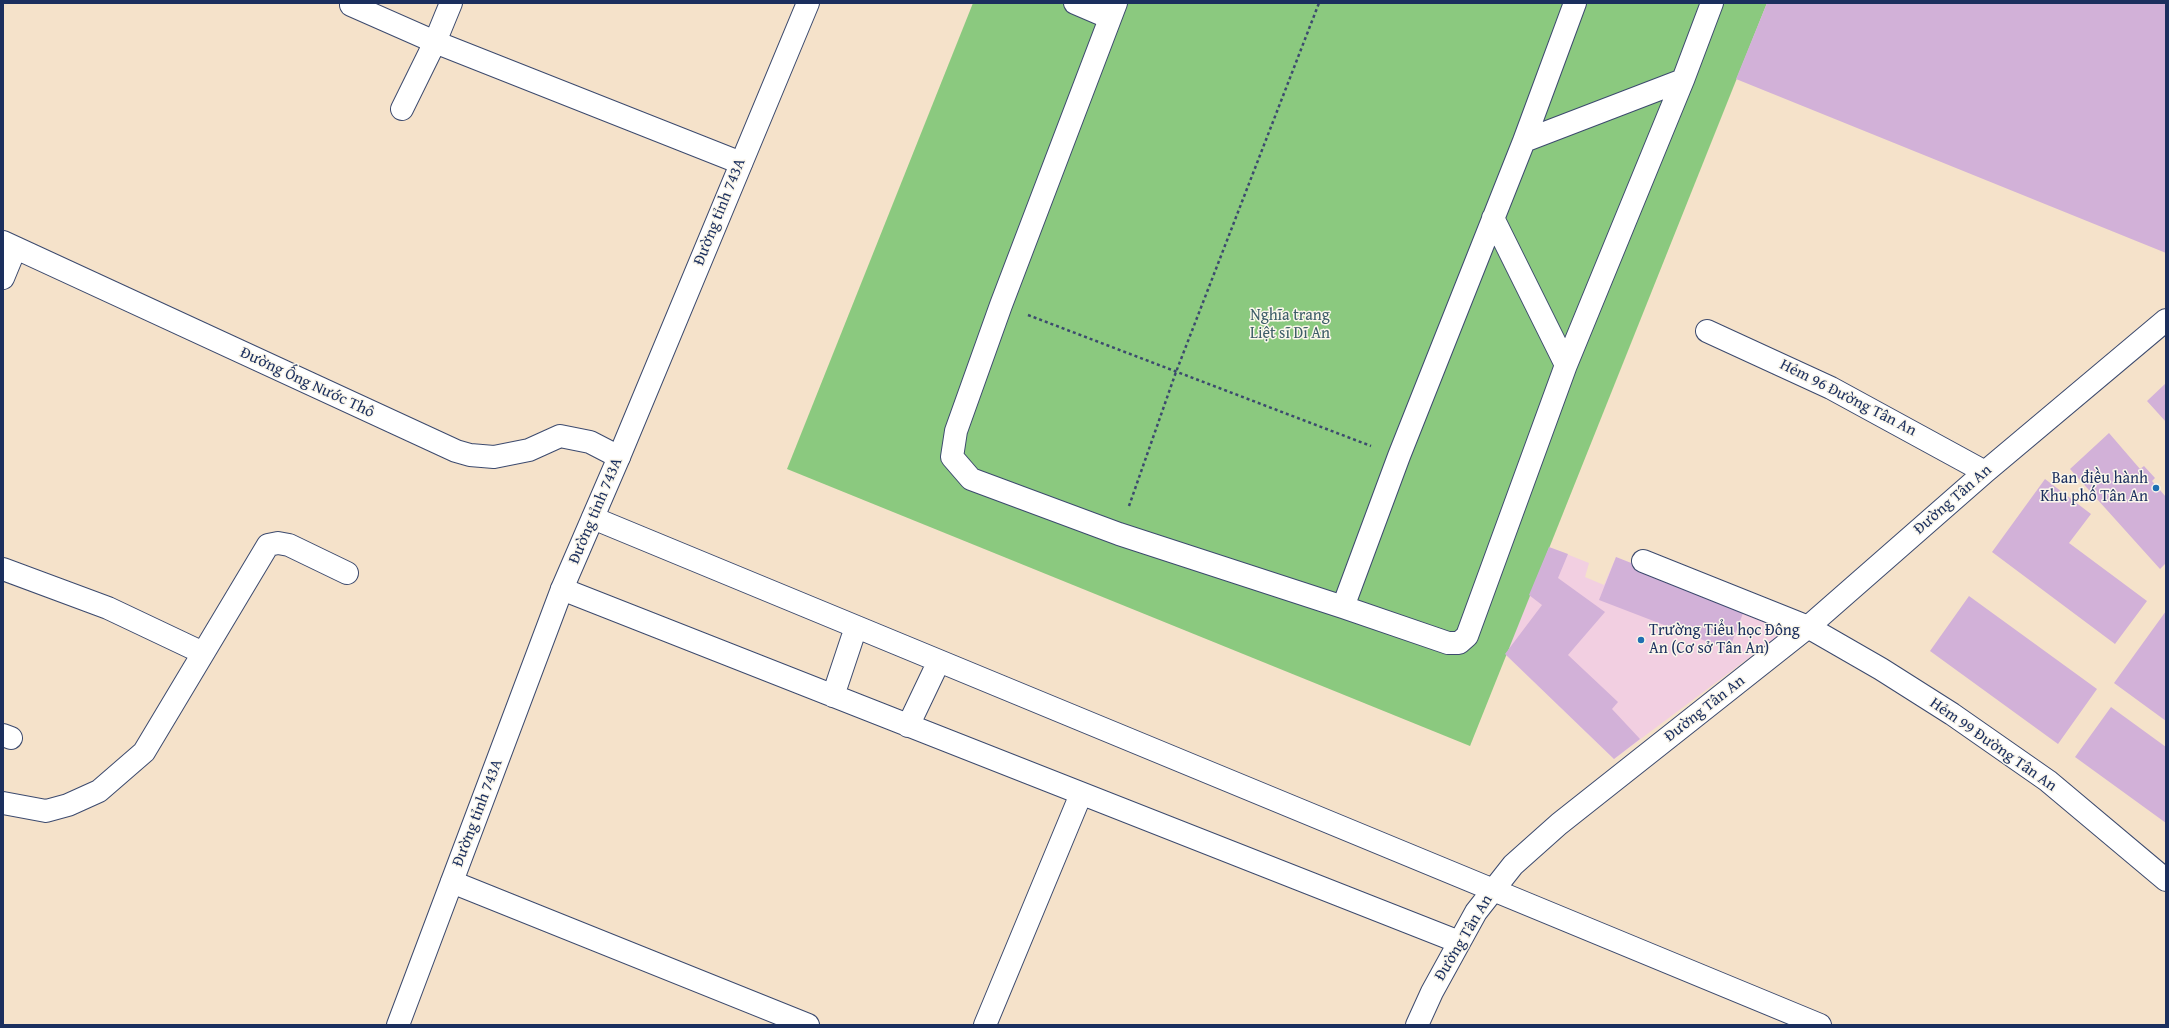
<!DOCTYPE html>
<meta charset="utf-8">
<style>
body{margin:0}
#map{position:relative;width:2169px;height:1028px;overflow:hidden;background:#f5e2ca;font-family:"Gentium Book Plus",serif}
canvas{display:block}
.frame{position:absolute;inset:0;border:4px solid #1b2f5e;pointer-events:none}
</style>
<div id="map">
<canvas width="2169" height="1028"></canvas>
<div class="frame"></div>
</div>
<script>
const g = document.querySelector('canvas').getContext('2d');
g.lineJoin = 'round';
function fill(path, color) { g.fillStyle = color; g.fill(path, 'evenodd'); }
const toPath = rows => new Path2D(rows.map(r => 'M' + r).join(''));
function strokePath(path, color, width, dash) { g.strokeStyle = color; g.lineWidth = width; g.lineCap = dash ? 'butt' : 'round'; g.setLineDash(dash || []); g.stroke(path); }
function write(font, color, halo, rows, align = 'center') {
  g.font = font + ' "Gentium Book Plus",serif'; g.lineWidth = 3; g.setLineDash([]); g.textBaseline = 'middle'; g.strokeStyle = halo; g.fillStyle = color; for (const [text, x, y, turn = 0] of rows) {
    g.save(); g.translate(x, y); g.rotate((+turn || 0) * Math.PI / 180); g.textAlign = isNaN(turn) ? turn : align; if (halo) g.strokeText(text, 0, 0); g.fillText(text, 0, 0); g.restore();
  }
}
const built = toPath([
 [1549,547,1589,563,1585,577,1604,585,1616,557,1790,627,1614,759,1505,654]
]);
const green = toPath([
 [973,3,1767,3,1470,746,787,469]
]);
const building = toPath([
 [1767,3,2166,3,2166,253,1736,79],
 [2166,383,2166,422,2147,401],
 [2109,433,2140,469,2144,466,2155,478,2152,481,2166,497,2166,566,2165,564,2160,569,2070,469],
 [2045,479,2091,514,2069,543,2147,601,2115,644,1992,552],
 [1549,547,1568,554,1558,578,1605,612,1568,655,1618,702,1612,709,1640,739,1614,759,1505,654,1542,605,1529,595],
 [1616,557,1745,608,1729,650,1599,600],
 [1969,596,2097,689,2058,744,1930,651],
 [2166,611,2166,721,2114,683],
 [2111,707,2166,747,2166,823,2075,757]
]);
const path = toPath([
 [1028,315,1371,446],
 [1129,506,1176,372,1319,3]
]);
const minor = toPath([
 [1075,3,1110,18],
 [1116,3,1001,305,956,431,952,457,971,479,1119,534,1343,607,1448,643,1459,643,1467,636,1566,365,1683,80,1712,3],
 [351,5,435,42,741,163],
 [402,109,435,42,451,3],
 [1524,141,1683,80],
 [1493,218,1566,365],
 [3,242,456,451,470,455,494,457,529,450,560,436,590,442,619,457],
 [3,278,15,249],
 [1707,331,1831,388,1985,472],
 [593,518,1820,1025],
 [1643,561,1808,627,1881,669,1952,714,2048,781,2166,880],
 [3,569,108,608,203,653],
 [562,589,1459,942],
 [1343,607,1399,456,1524,141,1575,3],
 [833,696,856,627],
 [908,726,939,661],
 [3,735,11,738],
 [3,803,46,811,68,805,99,791,144,752,268,545,278,543,289,545,347,573],
 [452,882,808,1025],
 [985,1025,1081,794],
 [1417,1025,1432,992,1476,912,1513,865,1559,824,1808,627,1985,472,2166,320]
]);
const major = toPath([
 [398,1025,562,589,619,457,808,3]
]);
const markers = [
 [2156,488,4,"#1f6fb2"],
 [1641,640,4,"#1f6fb2"]
];
const streetNames = [
 ["Đường tỉnh 743A",720,212,-68],
 ["Đường Ống Nước Thô",307,383,25],
 ["Hẻm 96 Đường Tân An",1848,398,27],
 ["Đường Tân An",1953,500,-41],
 ["Đường tỉnh 743A",596,511,-67],
 ["Đường Tân An",1705,709,-38],
 ["Hẻm 99 Đường Tân An",1993,745,35],
 ["Đường tỉnh 743A",478,813,-69],
 ["Đường Tân An",1464,938,-59]
];
const parkNames = [
 ["Nghĩa trang",1290,316],
 ["Liệt sĩ Dĩ An",1290,334]
];
const poiNames = [
 ["Ban điều hành",2148,479],
 ["Khu phố Tân An",2148,497],
 ["Trường Tiểu học Đông",1649,631,"left"],
 ["An (Cơ sở Tân An)",1649,649,"left"]
];
fill(built, '#f2cfe1');
fill(green, '#8bc97f');
fill(building, '#d2b1d8');
strokePath(minor, '#3c4a6e', 24);
strokePath(major, '#3c4a6e', 24);
strokePath(path, '#3c4a6e', 2.5, [3, 3]);
strokePath(minor, '#fff', 22);
strokePath(major, '#fff', 22);
for (const [x, y, r, color] of markers) { const dot = new Path2D(); dot.arc(x, y, r, 0, 2 * Math.PI); g.fillStyle = color; g.fill(dot); strokePath(dot, '#fbf7ec', 1.5); }
write('16px', '#1b2f5e', '#fbf7ec', streetNames);
write('16px', '#3d5d68', '#fbf7ec', parkNames);
write('16px', '#1b2f5e', '#fbf7ec', poiNames, 'right');
</script>
